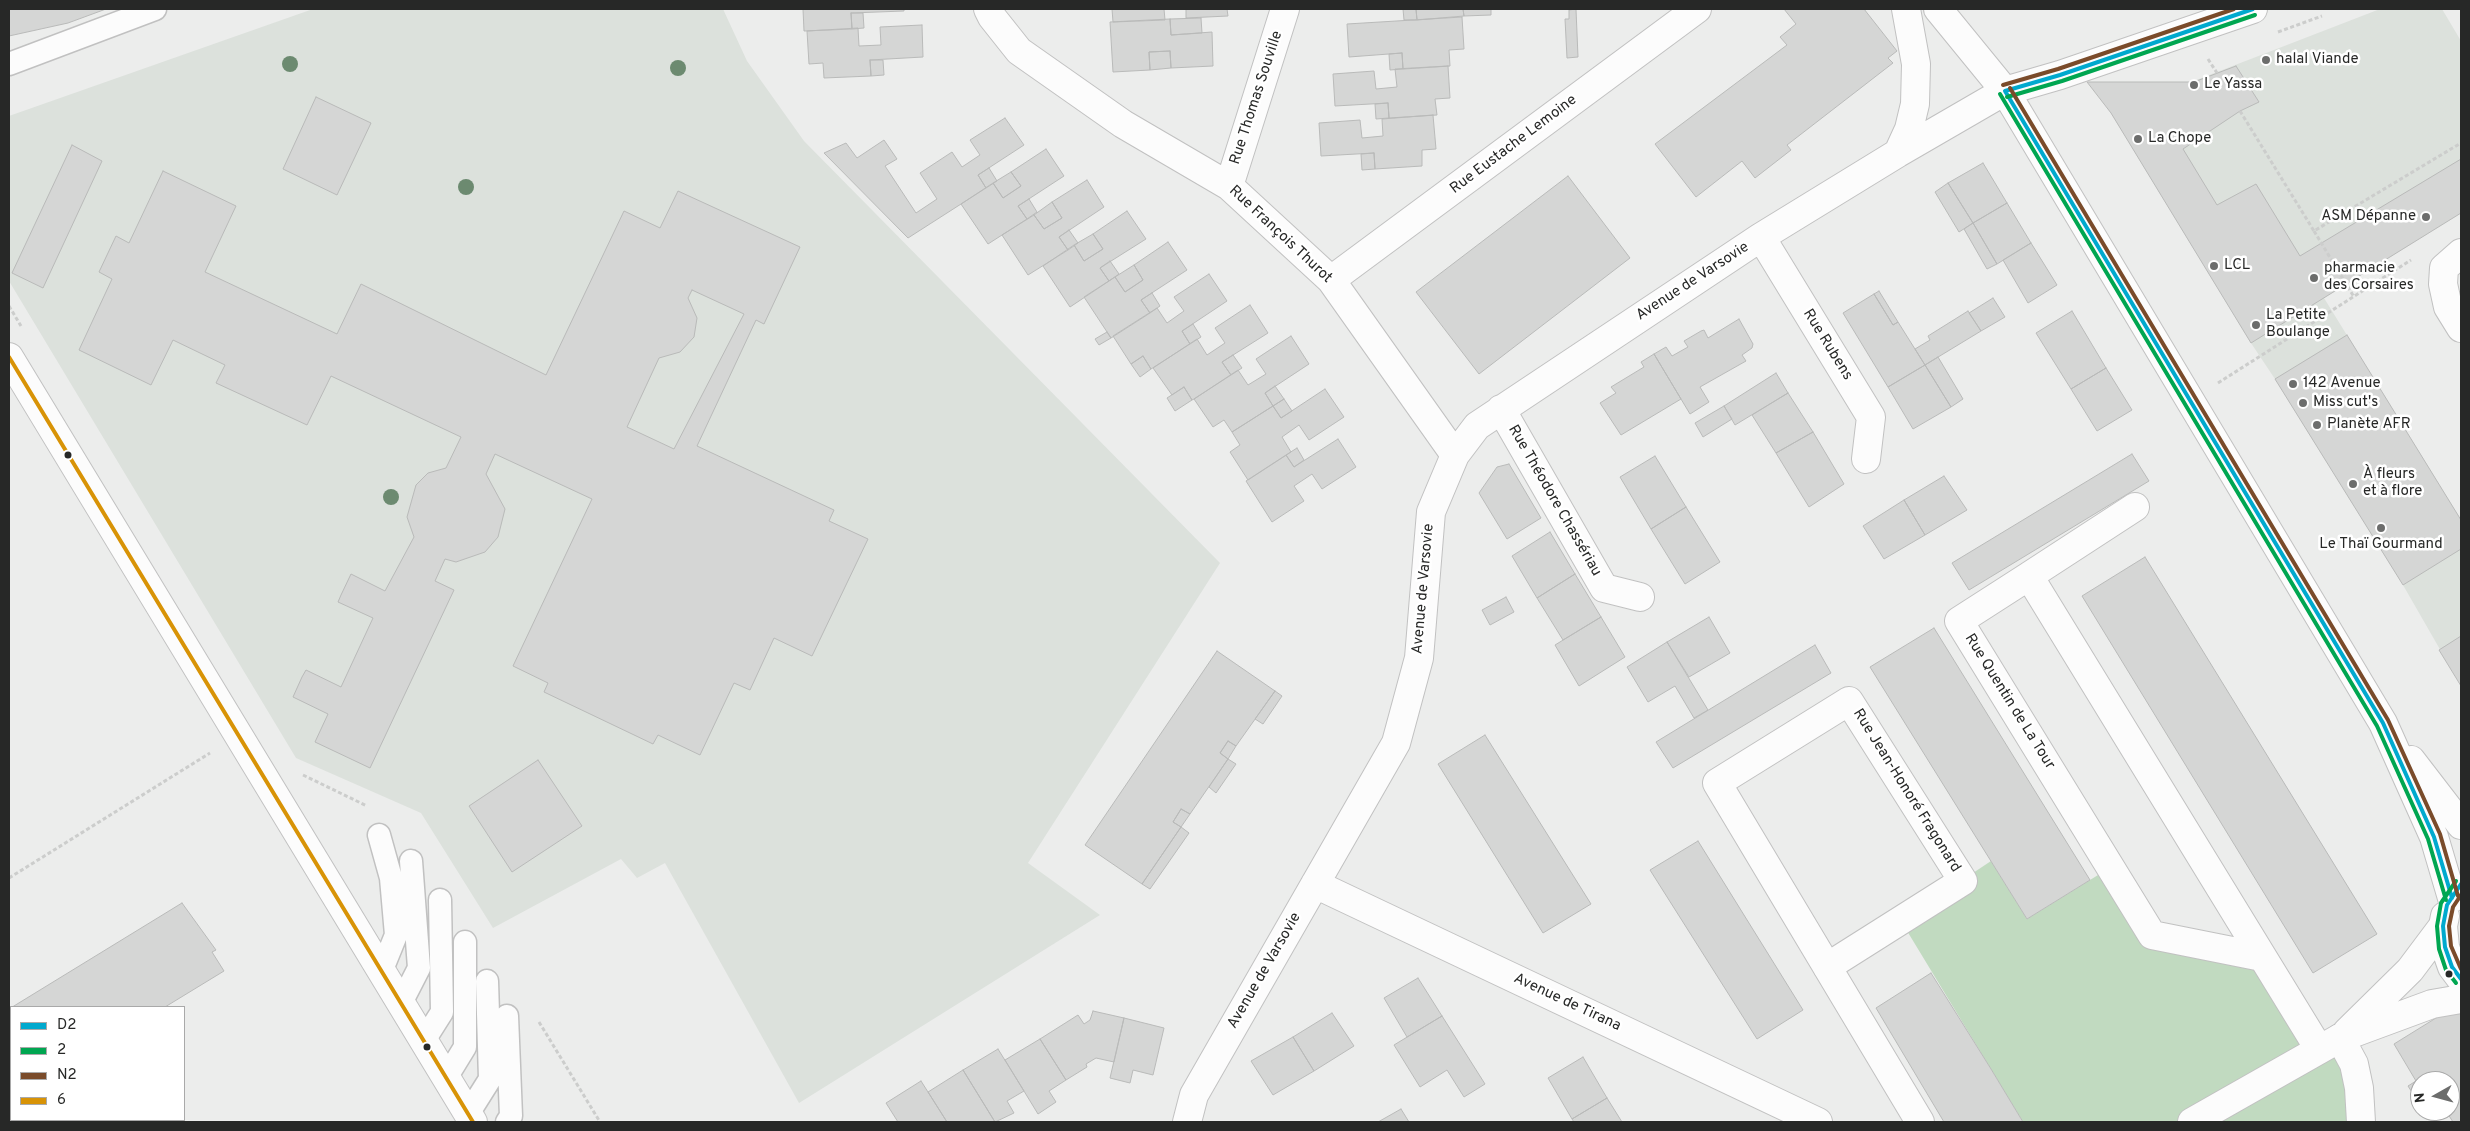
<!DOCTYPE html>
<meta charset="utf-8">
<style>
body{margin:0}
#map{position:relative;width:2470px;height:1131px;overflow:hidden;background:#ecedec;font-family:Overpass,sans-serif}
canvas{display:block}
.frame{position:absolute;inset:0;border:10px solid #272827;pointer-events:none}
.legend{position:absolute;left:10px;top:1006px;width:175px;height:115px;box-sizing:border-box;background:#fff;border:1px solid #a9a9a9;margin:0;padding:6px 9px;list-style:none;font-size:15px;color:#272827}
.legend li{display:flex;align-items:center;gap:10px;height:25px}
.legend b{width:25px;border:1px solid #a9a9a9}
.north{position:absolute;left:2410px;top:1071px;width:50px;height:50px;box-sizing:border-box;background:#fff;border:1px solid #a9a9a9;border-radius:50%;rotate:263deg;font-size:14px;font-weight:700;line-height:20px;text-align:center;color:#272827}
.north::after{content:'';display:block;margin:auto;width:18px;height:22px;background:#6c6d6c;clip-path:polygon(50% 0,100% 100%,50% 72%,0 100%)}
</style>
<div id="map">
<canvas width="2470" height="1131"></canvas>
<div class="frame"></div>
<ul class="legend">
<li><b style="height:6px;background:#00a9ce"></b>D2</li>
<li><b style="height:6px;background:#00a651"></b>2</li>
<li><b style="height:6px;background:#7a4b2a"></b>N2</li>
<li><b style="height:6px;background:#d89306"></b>6</li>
</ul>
<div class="north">N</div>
</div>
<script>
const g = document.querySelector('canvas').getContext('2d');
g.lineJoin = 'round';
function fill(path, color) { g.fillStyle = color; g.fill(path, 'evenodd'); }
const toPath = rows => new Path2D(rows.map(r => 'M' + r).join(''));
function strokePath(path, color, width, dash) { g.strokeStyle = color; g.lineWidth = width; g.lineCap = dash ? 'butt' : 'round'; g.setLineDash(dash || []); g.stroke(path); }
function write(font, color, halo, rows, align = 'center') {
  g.font = font + ' Overpass,sans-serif'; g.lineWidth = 5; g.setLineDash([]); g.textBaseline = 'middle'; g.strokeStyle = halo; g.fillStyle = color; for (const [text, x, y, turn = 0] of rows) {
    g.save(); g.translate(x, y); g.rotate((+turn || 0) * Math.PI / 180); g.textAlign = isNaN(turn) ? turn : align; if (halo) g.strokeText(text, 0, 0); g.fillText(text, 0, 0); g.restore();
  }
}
const built = toPath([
 [313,9,723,9,747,61,804,141,1220,563,1028,863,1100,915,799,1103,665,863,637,878,621,859,493,928,421,813,296,758,9,281,9,116],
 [2380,9,2442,9,2461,41,2461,213,2324,298,2461,520,2461,686,2403,585,2275,379,2251,343,2111,113]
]);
const green = toPath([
 [1991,861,2027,919,2111,867,2153,935,2262,957,2319,1049,2340,1038,2361,1122,2023,1122,1901,921]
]);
const building = toPath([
 [9,9,106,9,68,23,9,36,9,9],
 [803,9,904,9,904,11,851,13,852,29,804,31,803,9],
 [1112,9,1164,9,1165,20,1113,22,1112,9],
 [1186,9,1227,9,1228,16,1186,18,1186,9],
 [1403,9,1416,9,1417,20,1404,20,1403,9],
 [1416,9,1463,9,1464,16,1417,20,1416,9],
 [1463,9,1491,9,1491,15,1464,16,1463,9],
 [1576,9,1578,57,1567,58,1565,19,1569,19,1569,10,1576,9],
 [1784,9,1864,9,1897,51,1888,58,1893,63,1787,145,1791,150,1755,178,1742,161,1696,197,1655,144,1787,45,1780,37,1796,24,1784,9],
 [851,13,863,13,864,28,852,29,851,13],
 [1462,17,1464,49,1449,50,1450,66,1403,69,1402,53,1349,57,1347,24,1462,17],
 [1201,18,1202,33,1171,35,1170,19,1201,18],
 [1170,19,1171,35,1212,32,1213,66,1171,68,1170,51,1149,52,1150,70,1113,72,1110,22,1170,19],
 [922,25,923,57,870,60,871,76,824,78,823,63,809,64,807,31,858,28,859,46,881,45,880,27,922,25],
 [1170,51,1171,68,1150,70,1149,52,1170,51],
 [1402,53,1403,69,1390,70,1389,54,1402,53],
 [870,60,883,60,884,75,871,76,870,60],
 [1448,66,1450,98,1435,99,1437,115,1389,118,1388,103,1335,106,1333,74,1374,71,1376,89,1397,87,1395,69,1448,66],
 [2236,66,2259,102,2240,111,2183,149,2217,205,2256,184,2300,256,2461,159,2461,213,2251,343,2111,113,2087,82,2194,82,2236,66],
 [316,97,371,123,337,195,283,169,316,97],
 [1388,103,1389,118,1376,119,1375,104,1388,103],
 [1433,115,1436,149,1422,150,1422,166,1375,169,1374,153,1321,156,1319,123,1360,120,1362,138,1383,136,1382,119,1433,115],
 [1005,118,1024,145,978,175,986,188,908,238,824,153,846,143,857,158,884,140,897,159,885,166,916,213,937,199,920,173,952,152,962,167,980,155,970,140,1005,118],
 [72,145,102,161,43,288,12,273,72,145],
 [1046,149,1064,176,1018,206,1027,219,988,244,961,204,993,183,1003,198,1021,186,1011,172,1046,149],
 [1374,153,1375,169,1362,170,1361,154,1374,153],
 [1983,163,2007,203,1973,223,1948,183,1983,163],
 [989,168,997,181,986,188,978,175,989,168],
 [163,171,236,206,205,272,337,334,361,284,546,375,624,211,660,228,678,191,800,247,764,324,756,320,697,446,834,510,829,521,868,539,812,656,774,638,750,690,734,683,700,755,658,735,653,744,544,692,548,683,513,666,592,499,495,454,486,474,505,509,498,537,485,552,456,562,445,559,435,581,454,590,370,768,315,742,328,714,293,697,302,677,306,670,341,687,373,618,338,602,341,595,351,574,385,591,414,537,407,517,416,485,428,473,446,468,461,437,331,376,307,425,216,383,225,365,173,340,151,385,79,350,112,279,99,272,116,236,129,243,163,171],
 [692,290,744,314,674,449,627,427,659,358,680,352,694,337,697,318,688,298,692,290],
 [1011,172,1021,186,1003,198,993,183,1011,172],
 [1568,176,1630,258,1479,374,1416,292,1568,176],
 [1087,180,1104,207,1059,237,1068,250,1028,275,1002,235,1034,215,1044,229,1062,218,1052,202,1087,180],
 [1948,183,1973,223,1959,232,1935,192,1948,183],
 [1029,199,1037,212,1027,219,1018,206,1029,199],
 [1052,202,1062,218,1044,229,1034,215,1052,202],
 [2007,203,2031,243,1997,264,1973,223,2007,203],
 [1127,211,1146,239,1100,268,1109,281,1070,307,1043,266,1074,245,1084,261,1103,249,1093,234,1127,211],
 [1973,223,1997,264,1987,269,1964,229,1973,223],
 [1069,230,1078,243,1068,250,1059,237,1069,230],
 [1093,234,1103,249,1084,261,1074,245,1093,234],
 [1168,242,1187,270,1141,300,1150,313,1111,338,1084,297,1115,277,1125,292,1143,280,1134,265,1168,242],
 [2031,243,2057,285,2028,303,2003,260,2031,243],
 [1110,261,1119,274,1109,281,1100,268,1110,261],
 [1134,265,1143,280,1125,292,1115,277,1134,265],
 [1209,274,1227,301,1182,331,1190,344,1151,369,1143,356,1131,364,1113,336,1157,308,1167,323,1184,311,1174,297,1209,274],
 [1879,291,1898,322,1893,325,1874,294,1879,291],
 [1152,293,1160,306,1150,313,1141,300,1152,293],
 [1874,294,1893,325,1898,322,1925,365,1888,387,1843,313,1874,294],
 [1993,298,2005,317,1981,331,1969,313,1993,298],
 [1250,305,1268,333,1222,362,1231,375,1194,399,1192,400,1184,387,1172,395,1153,368,1197,339,1207,355,1225,343,1215,328,1250,305],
 [1968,311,1981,331,1925,365,1915,349,1930,340,1928,336,1968,311],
 [2072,311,2106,368,2071,389,2036,333,2072,311],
 [1739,319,1753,344,1752,348,1742,355,1746,361,1700,387,1709,402,1690,414,1654,354,1666,347,1672,356,1688,347,1684,341,1701,331,1704,330,1708,338,1739,319],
 [1193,324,1201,337,1190,344,1182,331,1193,324],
 [1107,332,1111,338,1099,345,1095,339,1107,332],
 [2347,335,2461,520,2461,549,2403,585,2275,379,2347,335],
 [1291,336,1309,364,1265,393,1273,406,1232,432,1224,420,1213,427,1194,399,1238,370,1248,385,1266,374,1256,359,1291,336],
 [1654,354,1681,399,1621,435,1600,403,1616,393,1611,387,1644,367,1641,362,1654,354],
 [1233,355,1242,368,1231,375,1222,362,1233,355],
 [1143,356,1151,369,1140,377,1131,364,1143,356],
 [1938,357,1963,399,1951,407,1925,365,1938,357],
 [1925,365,1951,407,1913,429,1888,387,1925,365],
 [2106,368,2132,410,2097,431,2071,389,2106,368],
 [1776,373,1788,393,1735,425,1724,406,1776,373],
 [1275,386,1284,399,1273,406,1265,393,1275,386],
 [1184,387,1192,400,1175,411,1167,398,1184,387],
 [1325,389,1344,417,1309,440,1299,425,1282,437,1291,452,1248,480,1230,452,1240,445,1232,432,1273,406,1281,418,1325,389],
 [1788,393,1813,432,1776,453,1752,415,1788,393],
 [1284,399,1292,411,1281,418,1273,406,1284,399],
 [1724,406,1732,419,1703,437,1695,423,1724,406],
 [1813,432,1844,484,1809,507,1776,453,1813,432],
 [1338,439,1356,467,1322,489,1312,474,1294,486,1304,501,1272,522,1246,481,1286,455,1294,467,1338,439],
 [1297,448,1304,460,1294,467,1286,455,1297,448],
 [2132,454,2149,481,1969,590,1952,563,2132,454],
 [1655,456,1686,507,1651,529,1620,477,1655,456],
 [1509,464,1541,518,1507,539,1479,493,1497,467,1509,464],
 [1944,476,1967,510,1925,535,1904,500,1944,476],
 [1904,500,1925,535,1884,559,1863,526,1904,500],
 [1686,507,1720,562,1685,584,1651,529,1686,507],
 [1550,532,1575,574,1537,598,1512,556,1550,532],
 [2145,557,2377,934,2313,973,2082,596,2145,557],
 [1575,574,1601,617,1563,640,1537,598,1575,574],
 [1506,597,1514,612,1490,625,1482,610,1506,597],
 [1601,617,1625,657,1579,686,1555,645,1601,617],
 [1709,617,1730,653,1689,677,1667,642,1709,617],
 [1934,628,2090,880,2027,919,1870,667,1934,628],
 [2461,636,2461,686,2439,650,2461,636],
 [1667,642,1708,710,1694,718,1675,686,1648,702,1627,667,1667,642],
 [1815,645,1831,673,1673,768,1656,742,1815,645],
 [1217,651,1275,691,1236,746,1228,741,1220,753,1228,759,1190,814,1181,809,1173,822,1181,827,1142,884,1085,845,1217,651],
 [1275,691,1282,696,1263,724,1255,719,1275,691],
 [1485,735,1591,904,1543,933,1438,764,1485,735],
 [1228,741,1236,746,1228,759,1220,753,1228,741],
 [1228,759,1236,764,1216,793,1209,787,1228,759],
 [538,760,582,826,512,872,469,806,538,760],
 [1181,809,1190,814,1181,827,1173,822,1181,809],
 [1181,827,1189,833,1150,889,1142,884,1181,827],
 [1698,841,1803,1010,1757,1039,1650,870,1698,841],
 [182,903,216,950,212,952,224,971,165,1007,11,1007,11,1101,9,1103,9,1009,182,903],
 [1931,973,1991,1069,2023,1122,1944,1122,1876,1008,1931,973],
 [1418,978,1442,1016,1407,1037,1384,998,1418,978],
 [2457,1005,2461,1011,2461,1122,2453,1122,2446,1111,2450,1111,2450,1081,2420,1081,2420,1105,2408,1086,2416,1081,2394,1044,2457,1005],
 [1093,1011,1124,1018,1114,1062,1096,1058,1086,1064,1087,1067,1066,1080,1040,1039,1078,1015,1084,1024,1090,1020,1093,1011],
 [1332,1013,1354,1046,1314,1071,1293,1037,1332,1013],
 [1442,1016,1485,1084,1464,1097,1447,1070,1420,1087,1394,1045,1442,1016],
 [1124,1018,1164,1028,1153,1075,1133,1070,1130,1083,1110,1078,1124,1018],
 [1293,1037,1314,1071,1273,1095,1251,1061,1293,1037],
 [1040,1039,1066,1080,1049,1091,1056,1102,1038,1114,1005,1060,1040,1039],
 [998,1049,1024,1091,1007,1101,1014,1113,995,1122,963,1070,998,1049],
 [1583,1057,1607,1098,1572,1119,1548,1078,1583,1057],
 [963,1070,995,1122,947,1122,928,1092,963,1070],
 [921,1081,928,1092,947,1122,898,1122,886,1103,921,1081],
 [1607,1098,1622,1122,1574,1122,1572,1119,1607,1098],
 [1401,1109,1409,1122,1378,1122,1401,1109]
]);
const path = toPath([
 [2278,32,2322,16],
 [2208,59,2217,73],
 [2240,111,2314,231,2461,143],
 [2314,231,2354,297],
 [9,306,21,326],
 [2218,383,2411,260],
 [303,775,367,806],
 [9,878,210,753],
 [539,1022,600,1122]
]);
const service = toPath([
 [9,64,155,9],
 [379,835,391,878,396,935,381,972],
 [400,1005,419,968,411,861],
 [423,1042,442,1012,440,900],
 [446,1078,465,1047,465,942],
 [468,1114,490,1079,487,981],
 [507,1122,511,1116,507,1016]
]);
const minor = toPath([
 [988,9,992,17,1019,51,1123,124,1229,186,1331,280,1455,455],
 [1898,153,1909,129,1915,104,1916,64,1906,9],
 [1229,186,1285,9],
 [1761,237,1871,417,1866,459],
 [2461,253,2444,268,2443,284,2448,307,2461,328],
 [1331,280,1697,9],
 [9,357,473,1122],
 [1501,409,1604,588,1640,597],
 [2029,576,2135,507],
 [1315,884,1818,1122],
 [2262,957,2152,935,1959,621,2029,576,2319,1049],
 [1827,967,1963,881,1849,701,1717,783,1920,1122],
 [2340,1038,2354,1064,2359,1088,2361,1122],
 [1187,1122,1194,1095,1396,743,1419,658,1431,512,1455,455,1477,426,1761,237,1898,153,2005,91]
]);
const tertiary = toPath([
 [1938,9,2005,91,2383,723,2434,837,2452,898],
 [2005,91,2060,75,2253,9],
 [2411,760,2461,825],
 [2445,916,2443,926,2445,947,2452,967,2461,979],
 [2347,1032,2410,970,2443,926],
 [2192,1122,2340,1038,2432,1004,2461,999]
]);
const bus1 = toPath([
 [2005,91,2383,723,2434,837,2452,898],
 [2005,91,2060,75,2253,9],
 [2461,884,2447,905,2443,926,2445,947,2452,967,2461,979]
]);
const bus2 = toPath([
 [2000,94,2377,726,2428,839,2446,900],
 [2007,97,2062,81,2255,15],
 [2456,881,2441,903,2437,926,2439,949,2446,970,2456,983]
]);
const bus3 = toPath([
 [2003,85,2058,69,2234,9],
 [2010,88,2388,720,2440,834,2458,896],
 [2461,895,2453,907,2449,926,2451,946,2461,969]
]);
const bus4 = toPath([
 [9,357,473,1122]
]);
const trees = [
 [290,64],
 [678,68],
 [466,187],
 [391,497]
];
const markers = [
 [2266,60,5,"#6c6d6c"],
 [2194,85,5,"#6c6d6c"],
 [2138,139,5,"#6c6d6c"],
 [2426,217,5,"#6c6d6c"],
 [2214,266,5,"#6c6d6c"],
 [2314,278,5,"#6c6d6c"],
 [2256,325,5,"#6c6d6c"],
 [2293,384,5,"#6c6d6c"],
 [2303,403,5,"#6c6d6c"],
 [2317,425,5,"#6c6d6c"],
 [68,455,4.5,"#272827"],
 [2353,484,5,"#6c6d6c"],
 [2381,528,5,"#6c6d6c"],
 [2449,974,4.5,"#272827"],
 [427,1047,4.5,"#272827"]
];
const poiNames = [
 ["halal Viande",2276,60],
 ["Le Yassa",2204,85],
 ["La Chope",2148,139],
 ["ASM Dépanne",2416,217,"right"],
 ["LCL",2224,266],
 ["pharmacie",2324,269],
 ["des Corsaires",2324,286],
 ["La Petite",2266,316],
 ["Boulange",2266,333],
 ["142 Avenue",2303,384],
 ["Miss cut's",2313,403],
 ["Planète AFR",2327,425],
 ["À fleurs",2363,475],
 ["et à flore",2363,492],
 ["Le Thaï Gourmand",2381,545,"center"]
];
const streetNames = [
 ["Rue Thomas Souville",1257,98,-72],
 ["Rue Eustache Lemoine",1514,145,-37],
 ["Rue François Thurot",1280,235,43],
 ["Avenue de Varsovie",1693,282,-33],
 ["Rue Rubens",1827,345,58],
 ["Rue Théodore Chassériau",1554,501,60],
 ["Avenue de Varsovie",1424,589,-85],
 ["Rue Quentin de La Tour",2009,702,58],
 ["Rue Jean-Honoré Fragonard",1906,791,58],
 ["Avenue de Varsovie",1265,971,-60],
 ["Avenue de Tirana",1567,1003,25]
];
fill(built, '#dce1dc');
fill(green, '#c1dac0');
fill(building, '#d5d6d5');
strokePath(building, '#b9bab9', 1);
strokePath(service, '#c1c1c1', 25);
strokePath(minor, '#c1c1c1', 30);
strokePath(tertiary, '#c1c1c1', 30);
strokePath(path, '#cccdcc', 3, [4, 2.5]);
strokePath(service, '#fcfcfc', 22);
strokePath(minor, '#fcfcfc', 28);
strokePath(tertiary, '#fcfcfc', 28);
strokePath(bus1, '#00a9ce', 4);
strokePath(bus2, '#00a651', 4);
strokePath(bus3, '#7a4b2a', 4);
strokePath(bus4, '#d89306', 4);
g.fillStyle = '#6c8a70';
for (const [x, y] of trees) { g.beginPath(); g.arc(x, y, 8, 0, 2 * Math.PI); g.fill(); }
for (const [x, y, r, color] of markers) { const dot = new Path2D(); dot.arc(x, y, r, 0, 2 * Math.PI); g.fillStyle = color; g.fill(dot); strokePath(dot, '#fff', 2); }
write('15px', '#272827', '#fff', poiNames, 'left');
write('15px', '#272827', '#fff', streetNames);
</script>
